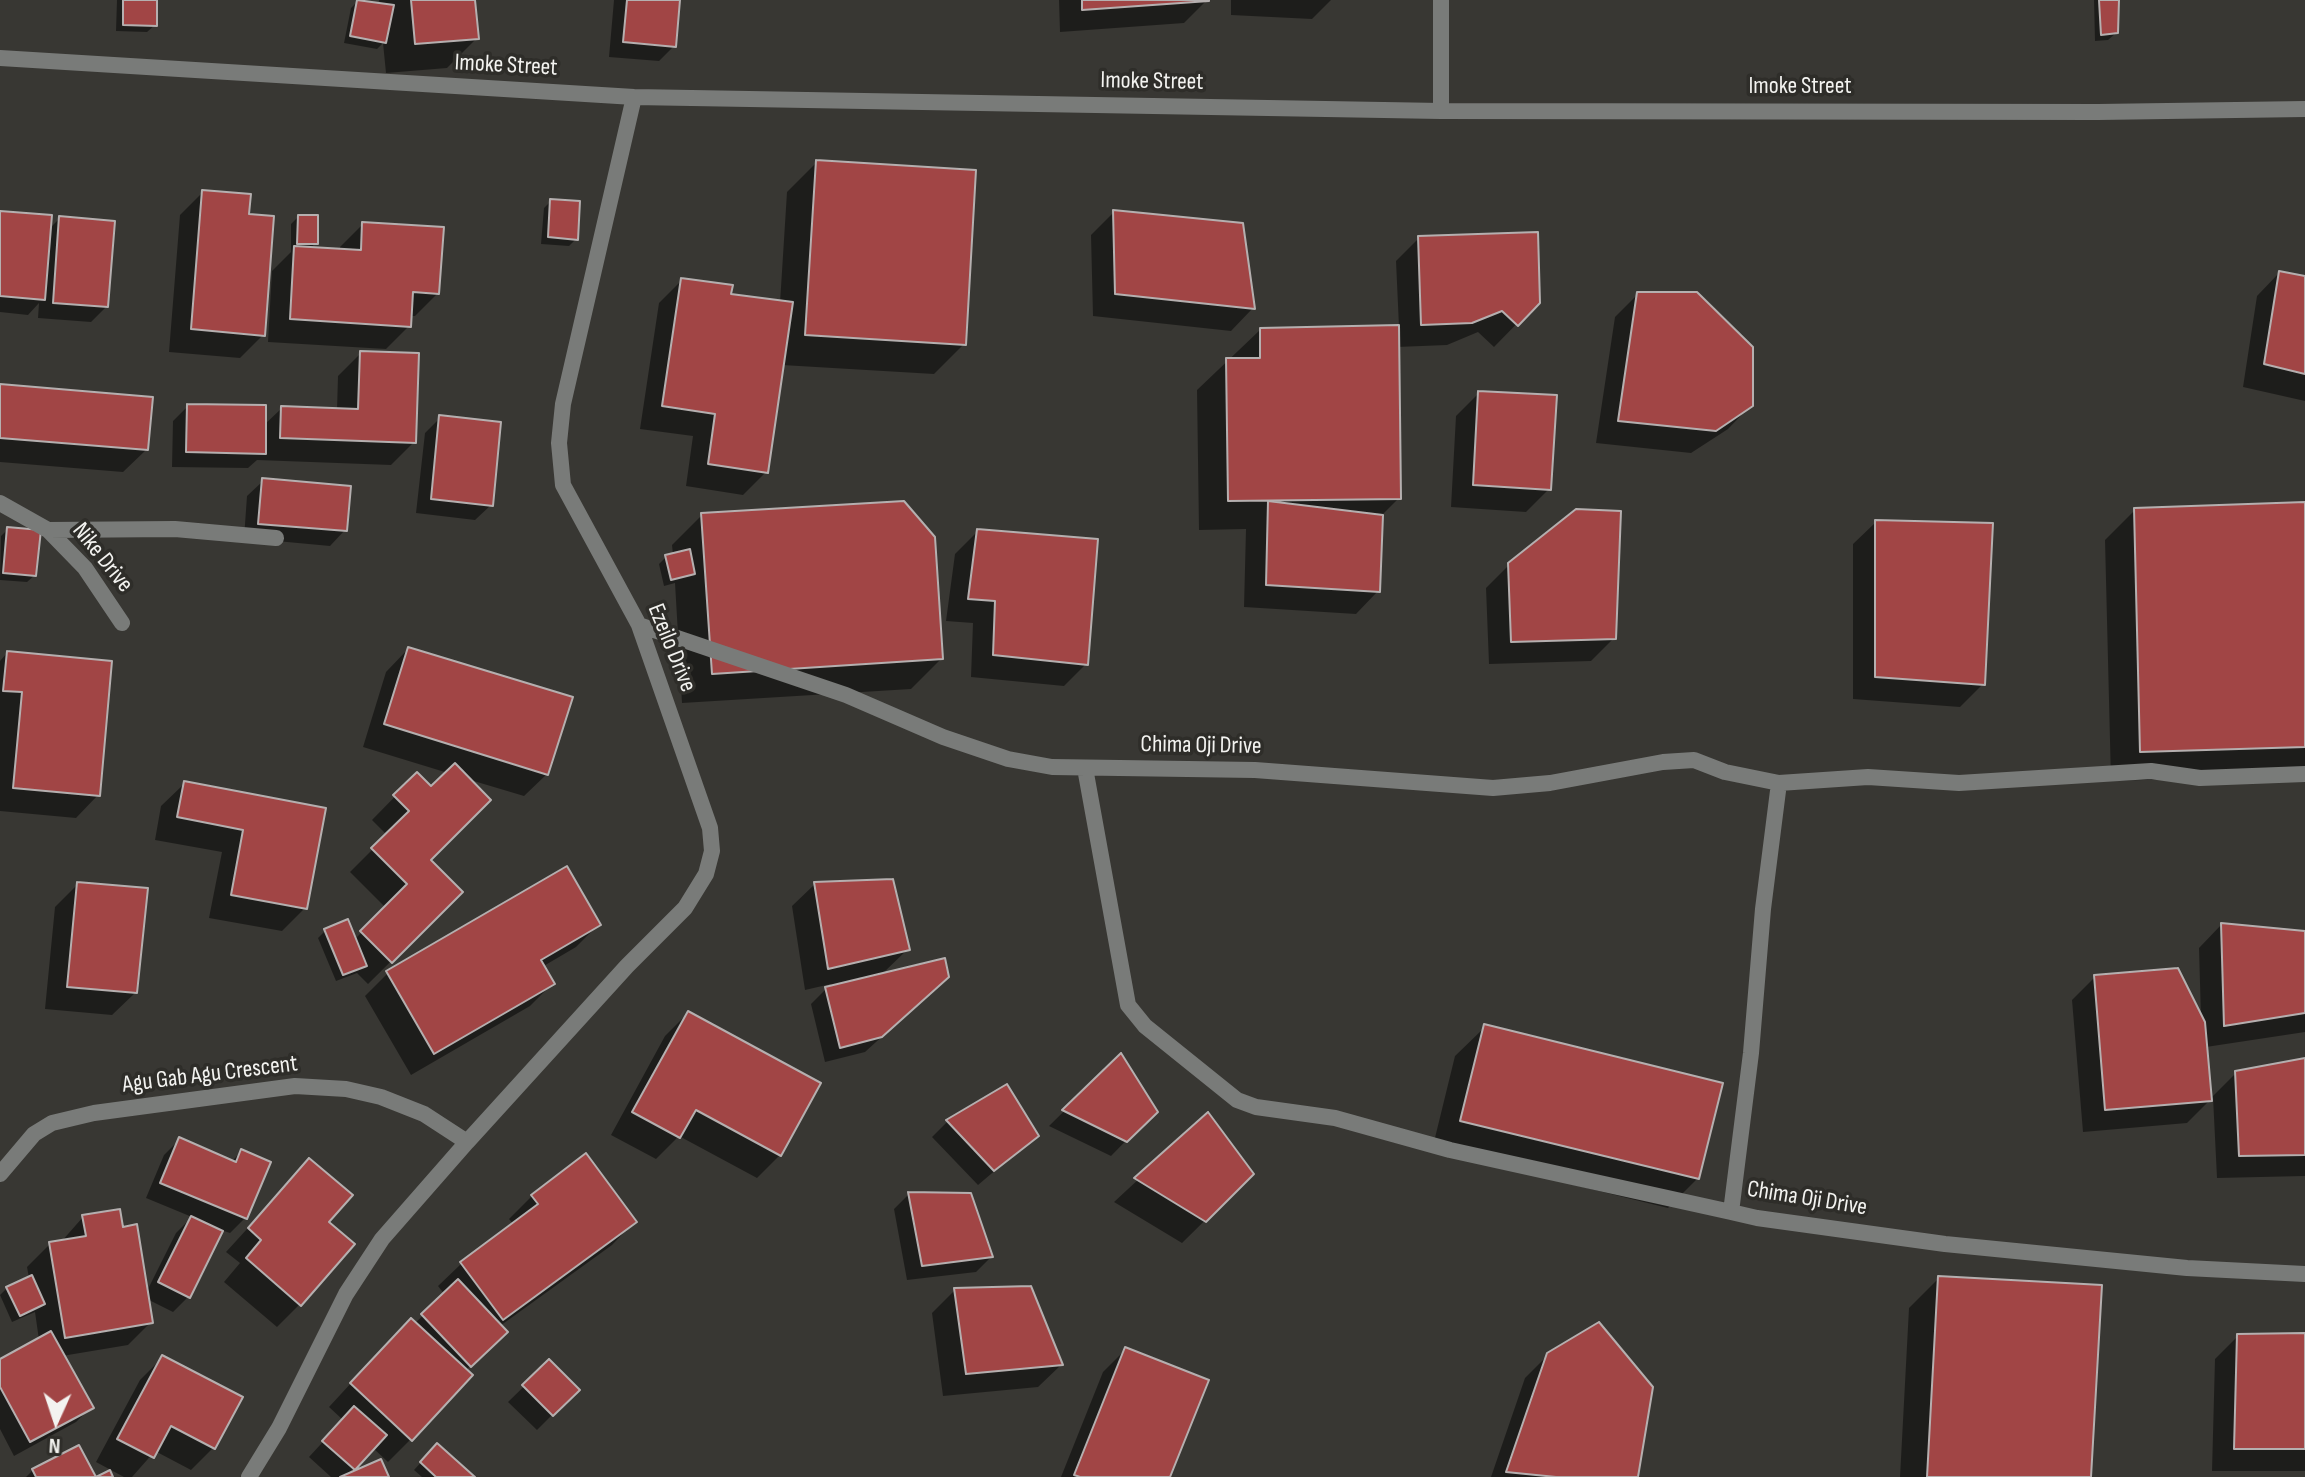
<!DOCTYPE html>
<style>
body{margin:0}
#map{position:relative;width:2305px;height:1477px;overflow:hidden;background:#383733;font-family:"Sofia Sans Condensed",sans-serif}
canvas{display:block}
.north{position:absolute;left:16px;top:1381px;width:80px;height:80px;-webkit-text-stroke:6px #2e2d29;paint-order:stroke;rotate:183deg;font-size:22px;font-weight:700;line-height:32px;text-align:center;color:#f3f3f0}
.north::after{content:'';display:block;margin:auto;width:28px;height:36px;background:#f3f3f0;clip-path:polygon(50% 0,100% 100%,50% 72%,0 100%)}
</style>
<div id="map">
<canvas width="2305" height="1477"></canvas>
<div class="north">N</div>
</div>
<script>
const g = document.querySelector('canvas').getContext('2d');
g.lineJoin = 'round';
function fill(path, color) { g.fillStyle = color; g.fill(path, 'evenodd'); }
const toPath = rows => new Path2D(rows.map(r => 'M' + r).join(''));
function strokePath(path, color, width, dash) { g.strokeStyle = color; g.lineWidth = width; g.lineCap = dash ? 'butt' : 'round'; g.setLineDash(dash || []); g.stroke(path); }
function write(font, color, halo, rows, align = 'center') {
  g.font = font + ' "Sofia Sans Condensed",sans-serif'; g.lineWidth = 7; g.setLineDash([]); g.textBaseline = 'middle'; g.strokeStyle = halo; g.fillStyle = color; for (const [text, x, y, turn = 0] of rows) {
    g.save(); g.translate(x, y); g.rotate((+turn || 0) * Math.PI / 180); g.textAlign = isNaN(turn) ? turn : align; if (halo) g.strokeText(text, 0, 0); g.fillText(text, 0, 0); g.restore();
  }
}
const shadow = toPath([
 [117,0,155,0,155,25,147,32,116,31],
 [379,0,473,0,477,38,447,68,386,73,383,43,377,49,344,43,351,8,358,1,380,5],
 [614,0,678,0,674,46,659,61,609,57],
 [1059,0,1207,0,1184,23,1060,32],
 [1231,0,1331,0,1312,19,1231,15],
 [2094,0,2117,0,2116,33,2108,40,2095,41],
 [817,162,964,344,934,374,782,365,766,472,743,495,686,486,693,436,640,429,659,303,682,280,729,295,780,303,787,192],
 [203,192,263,335,240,358,169,352,180,215],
 [551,201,576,239,569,246,541,244,544,208],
 [1114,212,1253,308,1231,331,1093,316,1091,235],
 [0,213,49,229,60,218,106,307,91,322,38,318,39,303,28,315,0,312],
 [298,217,316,243,309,249,340,251,340,247,363,224,438,293,415,316,409,316,409,326,386,349,268,342,272,271,291,252,291,224],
 [1419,238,1538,302,1494,347,1478,332,1447,345,1397,347,1399,498,1381,516,1378,591,1356,614,1244,607,1246,529,1199,530,1197,390,1260,330,1399,327,1396,261],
 [2279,273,2305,278,2305,401,2243,387,2257,296],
 [1638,294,1751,405,1728,429,1691,453,1596,443,1615,317],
 [361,353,414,442,391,465,257,460,248,468,172,467,173,421,188,406,264,425,282,408,337,410,338,376],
 [0,386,146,450,123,472,0,462],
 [1479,393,1549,489,1526,512,1451,507,1456,416],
 [440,418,491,505,475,520,416,513,425,433],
 [263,481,345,530,330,546,244,538,247,496],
 [2305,504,2305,775,2111,781,2105,540,2135,510],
 [702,515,941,659,911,689,682,703,675,583,664,586,659,564,666,557,673,555,672,545],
 [1876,522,1983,684,1960,707,1853,699,1853,544],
 [8,529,35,575,27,582,0,580,1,536],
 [978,531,1086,664,1064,686,971,677,973,623,946,621,955,554],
 [1509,565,1614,638,1591,661,1489,664,1486,588],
 [408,649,547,774,524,796,467,779,428,860,461,892,368,984,357,973,336,981,318,938,325,931,354,940,386,908,350,872,387,835,372,820,417,774,431,789,448,773,363,747,386,672],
 [7,653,98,795,76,818,0,811,0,661],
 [184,784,324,810,305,908,282,931,209,918,222,852,155,840,161,806],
 [78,884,135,993,112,1015,45,1009,55,907],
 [815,884,908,949,881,975,931,992,865,1052,825,1062,811,1004,831,984,805,990,792,906],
 [599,924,576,947,542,967,552,984,530,1006,411,1075,365,996,388,973],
 [2221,925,2305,933,2305,1032,2206,1047,2210,1099,2236,1073,2305,1060,2305,1176,2217,1178,2213,1097,2187,1123,2083,1132,2072,1000,2095,977,2201,1018,2199,948],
 [688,1013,780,1155,757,1178,679,1136,656,1159,611,1135,665,1036],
 [1485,1027,1698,1178,1668,1208,1432,1150,1455,1056],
 [1120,1056,1155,1111,1111,1156,1049,1126],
 [1007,1087,1037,1135,978,1185,932,1137,947,1122],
 [1208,1115,1252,1174,1182,1243,1114,1202],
 [179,1140,231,1162,242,1151,245,1218,230,1233,221,1230,188,1297,173,1312,147,1299,151,1322,128,1345,62,1356,91,1407,76,1422,14,1456,0,1429,0,1361,39,1340,35,1312,12,1322,0,1295,7,1288,29,1278,27,1267,50,1244,61,1242,83,1217,121,1229,146,1293,176,1233,192,1217,146,1198,164,1155],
 [309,1161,326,1222,299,1305,277,1327,224,1282,240,1263,226,1252],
 [909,1194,991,1257,976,1272,907,1280,894,1209],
 [532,1196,634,1222,612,1245,500,1326,506,1332,465,1371,411,1439,388,1462,373,1448,346,1476,387,1477,331,1477,309,1457,343,1420,329,1407,388,1343,414,1324,445,1295,438,1286,461,1264,514,1225,509,1219],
 [1939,1278,2089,1477,1900,1477,1909,1308],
 [955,1290,1061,1365,1038,1387,943,1396,932,1313],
 [2305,1335,2305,1471,2212,1471,2215,1359,2238,1336],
 [1125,1350,1168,1477,1061,1477,1103,1372],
 [1548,1355,1636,1477,1491,1477,1525,1378],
 [163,1357,214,1447,191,1470,155,1451,132,1477,124,1477,96,1462,140,1380],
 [549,1362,577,1390,537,1430,508,1402],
 [437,1445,472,1477,422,1477,414,1470],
 [33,1470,93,1477,26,1477]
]);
const building = toPath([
 [123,0,157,0,157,26,123,25,123,0],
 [357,0,394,5,386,43,350,36,357,0],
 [411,0,475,0,479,39,415,44,411,0],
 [627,0,680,0,676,47,623,42,627,0],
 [1082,0,1209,0,1209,1,1082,10,1082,0],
 [2099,0,2119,0,2118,33,2101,35,2099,0],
 [816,160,976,170,966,345,805,335,816,160],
 [202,190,251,194,249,214,274,216,265,336,191,329,202,190],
 [550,199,580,201,578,240,548,237,550,199],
 [1113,210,1243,223,1255,309,1115,294,1113,210],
 [0,211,52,215,45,300,0,296,0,211],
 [298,215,318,215,318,244,297,244,298,215],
 [59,216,115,221,108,307,53,303,59,216],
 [362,222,444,227,439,294,413,292,411,327,290,319,294,246,361,250,362,222],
 [1538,232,1540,303,1518,326,1502,311,1472,323,1421,325,1418,236,1538,232],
 [2279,271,2305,276,2305,374,2264,364,2279,271],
 [681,278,733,285,731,294,793,302,768,473,708,464,715,414,662,406,681,278],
 [1637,292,1697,292,1753,347,1753,406,1716,431,1618,421,1637,292],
 [1399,325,1401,499,1228,501,1226,358,1260,358,1260,328,1399,325],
 [360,351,419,353,416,443,280,438,281,406,358,409,360,351],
 [0,384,153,397,148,450,0,438,0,384],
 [1478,391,1557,395,1551,490,1473,485,1478,391],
 [187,404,266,405,266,454,186,452,187,404],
 [439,415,501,422,493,506,431,499,439,415],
 [262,478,351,486,347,531,258,524,262,478],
 [904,501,935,537,943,659,712,674,701,513,904,501],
 [1268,501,1383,515,1380,592,1266,585,1268,501],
 [2305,502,2305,747,2140,752,2134,508,2305,502],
 [1576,509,1621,511,1616,639,1511,642,1508,563,1576,509],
 [1875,520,1993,523,1985,685,1875,677,1875,520],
 [7,527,41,530,36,576,3,573,7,527],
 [977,529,1098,539,1088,665,993,655,995,601,968,599,977,529],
 [690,549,695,574,671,580,665,555,690,549],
 [408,647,573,697,548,775,384,724,408,647],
 [7,651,112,661,100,796,13,788,22,692,3,691,7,651],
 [455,763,491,800,431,860,463,892,392,963,360,931,407,884,371,848,409,811,393,795,417,772,431,786,455,763],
 [184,781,326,808,307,909,231,895,243,830,177,817,184,781],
 [567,866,601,925,541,960,555,984,434,1054,386,971,567,866],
 [893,879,910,950,828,969,814,882,893,879],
 [77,882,148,888,137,993,67,987,77,882],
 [348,919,367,966,343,975,324,929,348,919],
 [2221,923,2305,931,2305,1013,2224,1026,2221,923],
 [945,958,949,977,882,1037,840,1048,825,987,945,958],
 [2178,968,2205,1022,2212,1101,2105,1110,2094,975,2178,968],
 [688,1011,821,1083,781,1156,696,1110,680,1138,632,1112,688,1011],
 [1484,1024,1723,1083,1699,1179,1460,1121,1484,1024],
 [1121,1053,1158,1112,1127,1142,1062,1110,1121,1053],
 [2305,1058,2305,1155,2239,1156,2235,1071,2305,1058],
 [1007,1084,1039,1136,994,1171,946,1120,1007,1084],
 [1208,1112,1254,1174,1206,1222,1134,1178,1208,1112],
 [179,1137,236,1162,241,1149,271,1162,247,1219,160,1183,179,1137],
 [586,1153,637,1222,503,1320,460,1262,538,1204,531,1195,586,1153],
 [309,1158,353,1195,329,1222,355,1244,301,1306,246,1258,261,1240,248,1228,309,1158],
 [908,1192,971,1193,993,1257,922,1266,908,1192],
 [120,1209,123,1227,137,1224,153,1323,65,1338,49,1242,86,1236,82,1215,120,1209],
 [191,1216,223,1231,190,1298,158,1282,191,1216],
 [32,1275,45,1304,20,1316,6,1287,32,1275],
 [1938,1276,2102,1285,2091,1477,1927,1477,1938,1276],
 [458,1279,508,1332,471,1367,421,1314,458,1279],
 [1031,1286,1063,1365,966,1374,954,1288,1031,1286],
 [411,1318,473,1375,412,1441,350,1383,411,1318],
 [1599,1322,1653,1387,1638,1477,1556,1477,1506,1472,1547,1353,1599,1322],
 [51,1331,94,1408,30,1442,0,1387,0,1359,51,1331],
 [2305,1333,2305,1449,2234,1449,2237,1334,2305,1333],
 [1125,1347,1209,1380,1170,1477,1080,1477,1074,1475,1125,1347],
 [162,1355,243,1397,215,1449,171,1426,154,1458,117,1439,162,1355],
 [549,1359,580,1390,553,1416,522,1385,549,1359],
 [354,1406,387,1435,355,1470,322,1441,354,1406],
 [437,1443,475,1477,436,1477,420,1462,437,1443],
 [79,1445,96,1477,110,1470,113,1477,36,1477,32,1469,79,1445],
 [381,1459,389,1477,340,1477,381,1459]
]);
const street = toPath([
 [0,58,634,97,1441,111,2098,112,2305,109],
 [1441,111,1441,0],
 [0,503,48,530,85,568,122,623],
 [48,530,175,529,276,538],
 [639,625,846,695,943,737,1008,759,1052,767,1255,770,1493,788,1550,783,1663,762,1694,760,1725,772,1779,783,1868,777,1959,783,2151,771,2200,778,2305,774],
 [1085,768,1128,1005,1145,1026,1237,1100,1256,1107,1335,1118,1450,1150,1731,1212],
 [1779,783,1763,909,1751,1053,1731,1212,1757,1218,1945,1244,2187,1268,2305,1274],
 [467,1142,627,966,685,908,706,874,712,851,710,828,639,625,563,485,559,443,563,404,634,97],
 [0,1174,34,1134,52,1123,94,1113,295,1086,346,1089,381,1097,424,1114,467,1142,382,1239,346,1294,279,1428,249,1477]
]);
const streetNames = [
 ["Imoke Street",506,66,3],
 ["Imoke Street",1152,82,1],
 ["Imoke Street",1800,87],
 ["Nike Drive",102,558,51],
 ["Ezeilo Drive",671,648,68],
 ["Chima Oji Drive",1201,746,1],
 ["Agu Gab Agu Crescent",210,1075,-7],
 ["Chima Oji Drive",1807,1199,9]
];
fill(shadow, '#0007');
fill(building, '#a14545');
strokePath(building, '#b5afaf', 2);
strokePath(street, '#797b79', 16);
write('24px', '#f3f3f0', '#2e2d29', streetNames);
</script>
